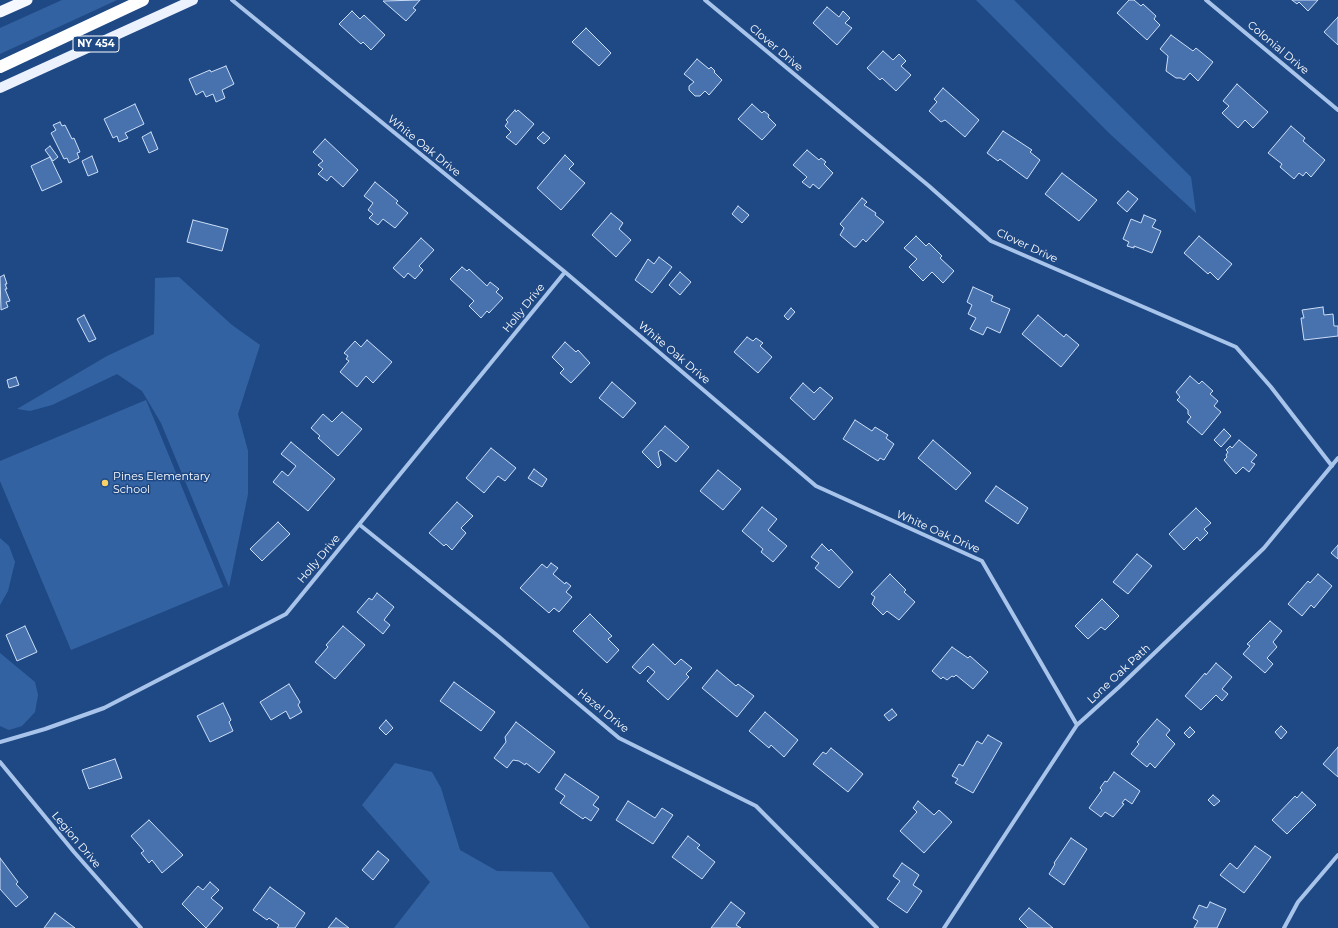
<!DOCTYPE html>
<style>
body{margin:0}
canvas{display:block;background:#1f4985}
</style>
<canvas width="1338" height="928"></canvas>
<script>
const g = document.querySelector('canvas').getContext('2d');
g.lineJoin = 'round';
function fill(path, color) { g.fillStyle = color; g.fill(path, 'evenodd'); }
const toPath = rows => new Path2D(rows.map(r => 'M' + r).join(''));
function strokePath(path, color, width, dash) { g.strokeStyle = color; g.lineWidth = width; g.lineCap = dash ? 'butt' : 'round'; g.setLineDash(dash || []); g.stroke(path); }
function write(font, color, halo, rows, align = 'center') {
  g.font = font + ' Montserrat,sans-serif'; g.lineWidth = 3; g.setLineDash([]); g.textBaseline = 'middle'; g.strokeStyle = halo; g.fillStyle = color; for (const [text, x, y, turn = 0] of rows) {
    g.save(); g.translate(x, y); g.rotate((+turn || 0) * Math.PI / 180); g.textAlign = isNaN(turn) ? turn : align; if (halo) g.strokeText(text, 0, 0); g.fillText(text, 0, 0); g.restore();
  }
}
const green = toPath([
 [62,0,117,0,0,54,0,28],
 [976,0,1014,0,1191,177,1196,213,1109,133],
 [179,277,232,325,260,345,238,414,248,451,248,494,229,587,161,423,142,391,117,374,52,405,30,411,17,409,107,356,154,334,155,278],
 [146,400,223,587,71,650,0,481,0,461],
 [0,538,9,546,15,562,8,591,0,605],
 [0,653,35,682,38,695,35,712,22,726,9,730,0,726],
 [395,763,432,772,441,788,460,850,497,871,552,872,590,928,394,928,430,882,362,805]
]);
const building = toPath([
 [420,0,413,8,416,10,406,21,383,1,420,0],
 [1129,0,1134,0,1141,6,1143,4,1156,16,1154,19,1160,25,1147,40,1117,13,1129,0],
 [1292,0,1318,0,1308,11,1299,2,1297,4,1292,0],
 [827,7,839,17,843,11,850,18,845,23,852,28,837,45,813,23,827,7],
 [352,11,360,19,364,15,385,35,371,50,363,42,361,44,339,24,352,11],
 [1338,17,1338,45,1324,32,1338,17],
 [586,28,611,53,599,66,572,42,586,28],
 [1171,35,1193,51,1196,48,1213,62,1198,81,1190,73,1184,80,1181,78,1176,78,1166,71,1168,56,1160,49,1171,35],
 [883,51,893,60,899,54,906,61,901,66,911,75,896,91,882,78,880,80,867,68,883,51],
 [697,59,709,69,711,67,715,71,714,72,722,80,709,95,705,91,700,96,695,96,689,90,689,86,694,82,684,74,697,59],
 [226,66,234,84,222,90,225,98,216,102,213,94,206,97,203,91,196,95,189,79,210,70,211,72,226,66],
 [1237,84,1268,112,1253,128,1245,120,1238,128,1222,113,1229,106,1223,101,1237,84],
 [943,88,979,120,965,137,945,120,941,122,929,111,937,102,934,99,943,88],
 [135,104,144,124,125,133,128,138,119,142,117,136,113,138,104,119,135,104],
 [752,104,762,113,764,111,769,115,768,117,776,125,762,140,738,119,752,104],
 [515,110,516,112,518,110,534,124,516,145,506,137,511,132,505,126,508,122,506,120,515,110],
 [60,122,62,126,65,125,72,139,74,138,80,152,77,153,79,158,69,163,67,158,64,159,51,133,56,130,53,125,60,122],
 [1291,126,1305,138,1303,141,1325,160,1311,177,1306,172,1303,176,1299,173,1294,179,1280,167,1282,164,1268,153,1291,126],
 [1003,131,1032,150,1030,152,1040,160,1027,179,1000,159,998,161,987,153,1003,131],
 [151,132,158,149,149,153,142,137,151,132],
 [543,132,550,138,544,144,537,138,543,132],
 [325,139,358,170,343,187,331,176,327,181,318,174,323,169,318,165,323,161,313,152,325,139],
 [50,146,58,157,53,161,45,150,50,146],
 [807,150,819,160,821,158,826,162,824,164,833,173,819,189,813,184,810,188,802,182,807,177,793,165,807,150],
 [565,155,574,164,569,169,585,183,561,210,537,188,565,155],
 [92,156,98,172,88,176,82,161,92,156],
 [50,157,62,182,42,191,31,166,50,157],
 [1062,173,1097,200,1079,221,1045,194,1062,173],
 [375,182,398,201,396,203,408,213,395,228,383,219,378,225,369,218,373,214,368,210,373,203,364,196,375,182],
 [1128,191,1138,199,1127,212,1117,203,1128,191],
 [862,198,867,202,864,205,876,213,875,215,884,222,866,242,863,239,856,247,854,247,840,235,844,228,840,224,862,198],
 [738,206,749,215,742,223,732,214,738,206],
 [611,213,623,223,619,229,631,240,616,257,592,235,611,213],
 [1144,215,1156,220,1152,227,1161,231,1152,253,1134,246,1134,248,1127,246,1129,242,1123,239,1131,219,1141,223,1144,215],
 [193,220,228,229,222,251,187,242,193,220],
 [916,236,926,246,929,243,942,256,940,258,954,271,943,283,932,272,923,281,909,267,917,259,904,248,916,236],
 [1199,236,1232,264,1218,280,1210,272,1208,274,1184,253,1199,236],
 [421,238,434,250,419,266,423,270,415,279,408,273,404,278,393,268,421,238],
 [659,257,672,267,652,293,635,280,648,259,654,264,659,257],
 [462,267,467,271,469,269,487,286,490,282,499,289,496,292,503,298,489,313,487,311,481,318,469,306,474,301,450,279,462,267],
 [680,272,691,282,680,295,669,285,680,272],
 [4,275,7,284,5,284,7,289,5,289,10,301,6,302,8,307,1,310,0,277,4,275],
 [973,287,993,296,991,301,1010,309,1000,333,987,327,983,335,970,329,976,318,968,314,972,305,967,302,973,287],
 [1323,307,1324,315,1333,314,1334,326,1338,326,1338,336,1304,340,1301,318,1304,318,1302,310,1323,307],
 [791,308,795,312,788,320,784,316,791,308],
 [84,315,96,339,89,342,77,319,84,315],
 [1038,315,1064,337,1066,334,1079,345,1061,367,1022,334,1038,315],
 [747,337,753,341,756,338,763,343,760,346,772,357,758,373,734,352,747,337],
 [367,340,392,362,373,383,366,376,357,387,340,372,349,361,346,359,348,356,344,353,355,341,361,347,367,340],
 [565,342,576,352,578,350,590,363,571,383,560,373,564,369,552,357,565,342],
 [1190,376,1199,384,1202,381,1213,391,1210,394,1218,401,1214,406,1221,412,1202,435,1187,422,1191,417,1188,414,1188,410,1177,400,1180,397,1176,392,1190,376],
 [16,377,19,385,9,388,7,380,16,377],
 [612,382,636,403,623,418,599,398,612,382],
 [803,383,814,393,820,387,833,398,814,420,790,398,803,383],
 [342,412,362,429,338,456,318,438,320,436,311,428,323,414,332,422,342,412],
 [855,420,872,431,875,427,888,435,886,438,894,444,884,460,880,458,878,461,843,439,855,420],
 [665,426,689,447,676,462,661,450,658,452,661,465,658,468,642,452,665,426],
 [1224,429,1231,436,1221,447,1214,440,1224,429],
 [933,440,971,473,956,490,918,458,933,440],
 [1239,440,1257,455,1251,462,1255,464,1249,472,1243,467,1236,474,1224,460,1227,457,1226,455,1228,452,1226,450,1230,446,1232,448,1239,440],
 [291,442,335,479,308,511,273,482,282,471,288,476,296,466,281,454,291,442],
 [491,448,516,468,505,481,498,476,484,493,466,478,491,448],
 [534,469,547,479,542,487,528,478,534,469],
 [718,470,741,489,723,510,700,491,718,470],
 [996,486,1028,508,1018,524,985,501,996,486],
 [457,502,473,516,461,528,466,533,452,550,446,544,444,546,429,533,457,502],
 [762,507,777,519,768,530,787,546,773,562,761,552,763,549,742,531,762,507],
 [1196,508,1211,523,1204,529,1208,533,1200,541,1197,537,1184,550,1169,534,1196,508],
 [278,522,290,534,262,561,250,549,278,522],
 [822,544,829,551,831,549,853,572,839,588,815,568,819,563,811,557,822,544],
 [1338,545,1338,559,1331,553,1338,545],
 [1137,554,1152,566,1128,594,1113,582,1137,554],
 [551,563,558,568,553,574,565,584,566,582,571,586,566,592,572,597,559,612,554,608,549,613,520,588,542,564,547,568,551,563],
 [890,574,906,590,904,592,915,602,899,620,887,611,883,615,872,604,875,597,871,594,890,574],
 [1318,574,1332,586,1314,608,1311,605,1302,616,1288,604,1308,581,1310,583,1318,574],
 [377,593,394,607,384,620,390,625,383,634,357,612,369,598,372,600,377,593],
 [1102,599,1119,616,1105,630,1101,627,1088,639,1075,626,1102,599],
 [590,614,612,636,608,639,619,650,607,663,573,631,590,614],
 [1270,621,1282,631,1273,642,1277,647,1267,658,1273,664,1265,673,1243,654,1250,646,1247,644,1270,621],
 [25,626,37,652,17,661,6,635,25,626],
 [343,626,365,645,335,679,315,662,328,647,326,645,343,626],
 [653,644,675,665,681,659,692,668,686,674,689,677,668,700,647,681,655,672,648,666,640,674,632,667,653,644],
 [952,647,968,658,970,656,988,672,973,689,956,675,954,677,952,676,947,680,943,677,941,679,932,671,952,647],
 [1216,663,1232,677,1222,689,1228,694,1222,701,1216,695,1201,710,1185,696,1205,673,1206,675,1216,663],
 [717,670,736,686,738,684,754,696,737,717,702,688,717,670],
 [454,682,495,712,481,731,440,701,454,682],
 [289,684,300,702,298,705,302,712,290,719,286,711,271,720,260,702,289,684],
 [223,703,231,720,229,722,233,731,210,742,197,716,223,703],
 [892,709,897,715,889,721,884,715,892,709],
 [765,712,798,740,784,757,771,745,769,748,749,731,765,712],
 [1157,719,1170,730,1166,735,1175,744,1155,768,1150,763,1147,767,1131,754,1139,744,1137,742,1157,719],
 [386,720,393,728,386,735,379,728,386,720],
 [516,722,555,752,539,773,526,763,525,765,519,761,513,760,507,768,494,758,506,742,505,737,516,722],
 [1281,726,1287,732,1281,739,1275,732,1281,726],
 [1190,727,1195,732,1189,738,1184,733,1190,727],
 [988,735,1002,743,973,793,955,783,958,779,952,776,959,764,963,766,977,741,982,744,988,735],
 [1338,747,1338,777,1323,764,1338,747],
 [831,748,863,774,848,792,813,764,823,752,826,754,831,748],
 [115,759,122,778,89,789,82,770,115,759],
 [1114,772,1140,791,1132,804,1125,799,1122,803,1124,804,1113,817,1105,812,1101,817,1089,808,1102,790,1100,788,1105,781,1107,782,1114,772],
 [565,774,599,797,593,805,599,809,591,821,585,817,583,819,560,803,565,796,555,789,565,774],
 [1302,792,1316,805,1287,834,1272,820,1295,796,1297,798,1302,792],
 [1213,795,1220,801,1214,806,1208,800,1213,795],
 [628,801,655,818,662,808,673,815,653,844,616,820,628,801],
 [918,801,934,815,939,810,952,822,924,853,900,831,917,812,913,808,918,801],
 [149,820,183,855,162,873,152,860,149,863,141,853,144,851,131,836,149,820],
 [688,836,700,845,697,848,715,862,702,879,672,857,688,836],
 [1071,838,1087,849,1064,885,1049,874,1055,864,1054,863,1071,838],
 [1255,846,1271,857,1244,893,1220,875,1230,863,1237,869,1255,846],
 [378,851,389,860,373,880,362,870,378,851],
 [0,858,18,882,16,884,28,897,16,907,0,889,0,858],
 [902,863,919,875,913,885,922,891,907,913,887,899,900,881,893,876,902,863],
 [210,882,219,890,211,898,223,908,206,928,182,904,198,886,203,890,210,882],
 [270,887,305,913,295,928,277,928,279,925,269,918,267,920,253,910,270,887],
 [731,902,745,913,736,925,741,928,711,928,731,902],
 [1210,902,1226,909,1217,928,1194,928,1198,921,1193,918,1199,905,1207,908,1210,902],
 [1029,908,1053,928,1028,928,1019,919,1029,908],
 [55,913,75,928,44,928,55,913],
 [336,918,349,928,328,928,336,918]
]);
const minor = toPath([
 [232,0,565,272,816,486,982,561,1077,725],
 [705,0,929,186,991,241,1236,347,1271,387,1332,466],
 [1206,0,1338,110],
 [360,525,498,636,619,738,756,806,877,928],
 [0,742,45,729,104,708,286,614,565,272],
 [0,762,74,852,141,928],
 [944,928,1077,725,1119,687,1264,548,1338,458],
 [1284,928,1298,902,1338,855]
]);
const primary = toPath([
 [0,88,193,0]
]);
const trunk = toPath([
 [0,12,27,0]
]);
const motorway = toPath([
 [0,67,143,0]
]);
const markers = [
 [105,483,4,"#f8d268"]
];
const shields = [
 [96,44,46]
];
const shieldNames = [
 ["NY 454",96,44]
];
const streetNames = [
 ["Clover Drive",776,48,40],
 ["Colonial Drive",1278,48,40],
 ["White Oak Drive",424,146,39],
 ["Clover Drive",1027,246,25],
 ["Holly Drive",524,308,-51],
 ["White Oak Drive",674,353,40],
 ["White Oak Drive",938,532,24],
 ["Holly Drive",319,559,-50],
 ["Lone Oak Path",1119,674,-43],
 ["Hazel Drive",603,711,39],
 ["Legion Drive",76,840,50]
];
const poiNames = [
 ["Pines Elementary",113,477],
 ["School",113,490]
];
fill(green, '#3362a2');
fill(building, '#4872ae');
strokePath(building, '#ccdef7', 1);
strokePath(minor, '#a8c4ea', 4);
strokePath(primary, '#ebf2fe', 10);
strokePath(trunk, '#f5f8fe', 11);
strokePath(motorway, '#fff', 12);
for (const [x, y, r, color] of markers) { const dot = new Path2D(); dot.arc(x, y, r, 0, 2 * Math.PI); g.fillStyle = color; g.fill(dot); strokePath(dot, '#1f4985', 1.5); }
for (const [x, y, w] of shields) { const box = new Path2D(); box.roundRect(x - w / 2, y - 8, w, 16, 3); g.fillStyle = '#1f4985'; g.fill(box); strokePath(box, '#fff', 1); }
write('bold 10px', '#fff', null, shieldNames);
write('11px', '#fff', '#1f4985', streetNames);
write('11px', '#fff', '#1f4985', poiNames, 'left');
</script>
